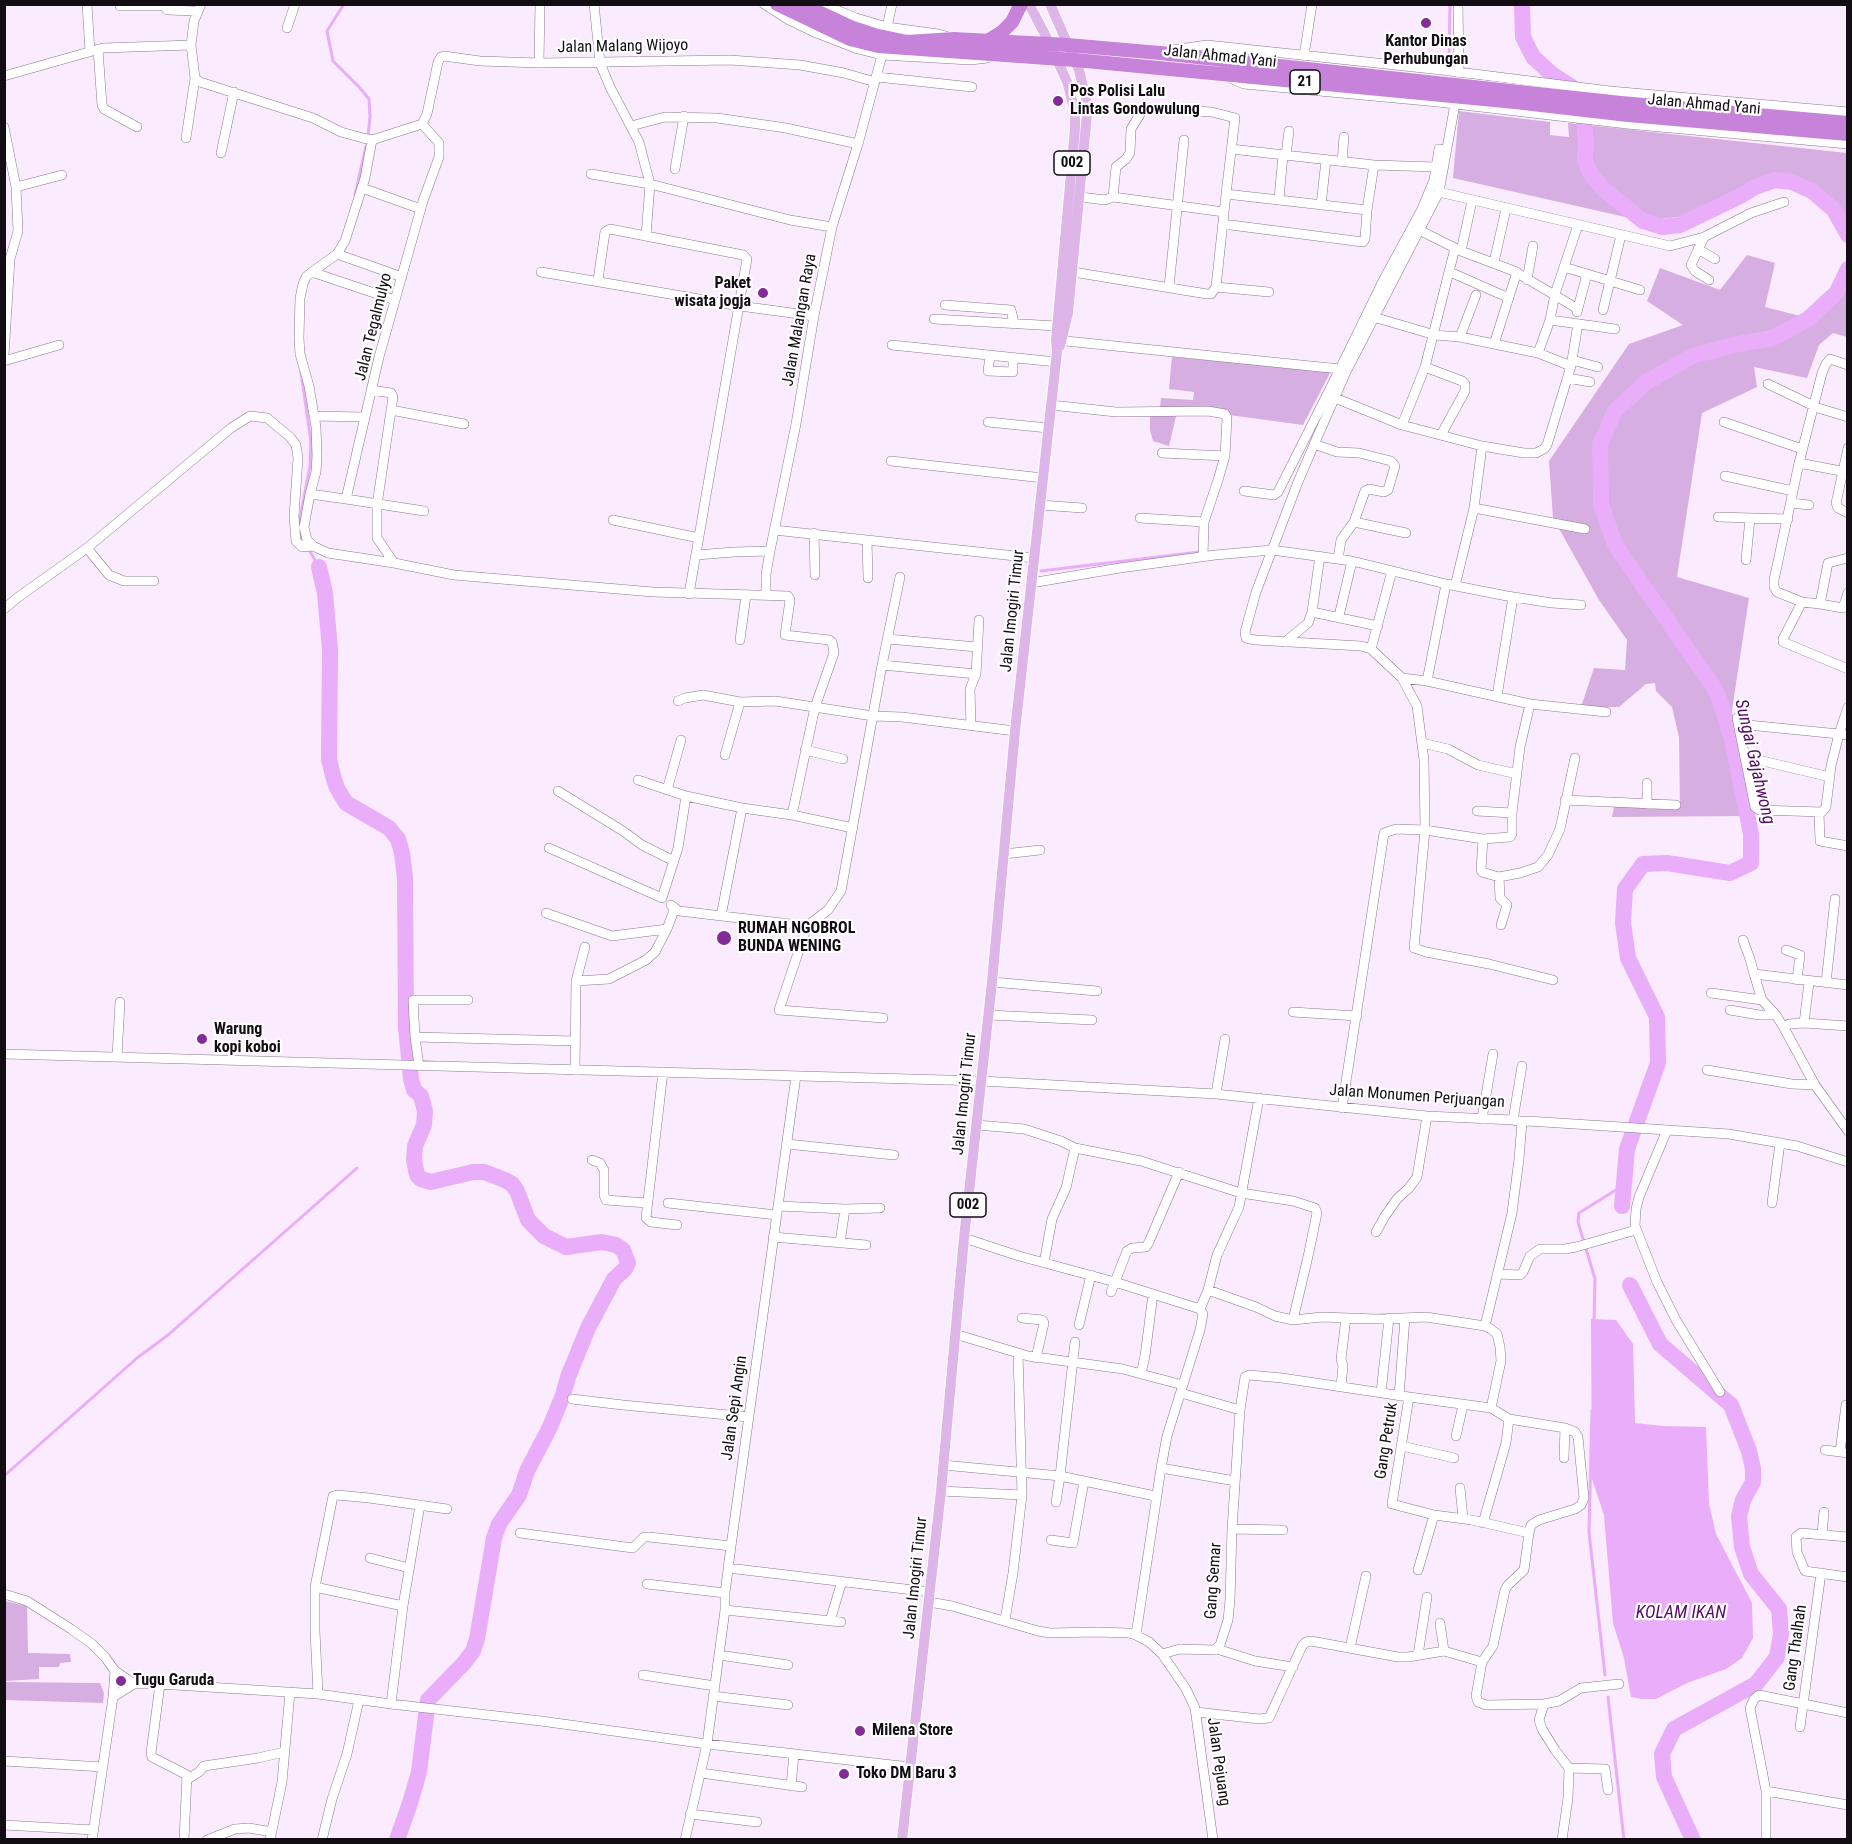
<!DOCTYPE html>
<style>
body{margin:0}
#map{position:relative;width:1852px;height:1844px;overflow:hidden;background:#fbebff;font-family:"Roboto Condensed",sans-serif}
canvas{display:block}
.frame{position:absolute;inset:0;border:6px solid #120d13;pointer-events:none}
</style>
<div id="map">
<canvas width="1852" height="1844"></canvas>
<div class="frame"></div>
</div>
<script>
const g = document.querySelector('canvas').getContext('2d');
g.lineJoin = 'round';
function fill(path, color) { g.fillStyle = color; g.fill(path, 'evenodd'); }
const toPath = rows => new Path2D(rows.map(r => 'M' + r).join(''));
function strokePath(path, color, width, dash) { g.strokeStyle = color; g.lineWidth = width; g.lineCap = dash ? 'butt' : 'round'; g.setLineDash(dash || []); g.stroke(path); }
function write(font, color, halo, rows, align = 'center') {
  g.font = font + ' "Roboto Condensed",sans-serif'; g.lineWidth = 4.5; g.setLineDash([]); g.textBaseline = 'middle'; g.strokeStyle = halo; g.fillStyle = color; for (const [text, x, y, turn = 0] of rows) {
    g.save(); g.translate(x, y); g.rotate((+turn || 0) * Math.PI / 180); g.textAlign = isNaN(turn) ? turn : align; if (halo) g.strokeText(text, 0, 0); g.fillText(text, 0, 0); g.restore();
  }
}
const green = toPath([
 [1459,111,1550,122,1550,135,1569,137,1568,123,1847,153,1847,248,1846,229,1834,210,1775,180,1755,187,1703,214,1643,221,1453,178],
 [1747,255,1775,263,1765,307,1808,318,1847,268,1847,337,1833,333,1819,345,1807,378,1754,367,1757,387,1702,413,1677,577,1749,598,1728,736,1747,816,1612,817,1614,807,1680,807,1679,737,1672,707,1656,691,1655,683,1646,684,1619,707,1581,707,1594,668,1625,670,1627,640,1599,600,1553,518,1549,461,1629,344,1683,325,1647,301,1660,268,1720,290],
 [1172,357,1331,371,1303,425,1178,408,1169,446,1153,441,1150,430,1150,408,1160,407,1161,398,1193,400,1194,392,1169,389],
 [5,1601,27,1606,28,1653,70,1654,71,1662,60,1663,59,1667,39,1667,39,1679,5,1681],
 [5,1682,100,1683,104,1693,103,1703,5,1700]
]);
const water = toPath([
 [1591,1319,1616,1320,1633,1344,1635,1423,1663,1426,1706,1427,1709,1504,1716,1534,1752,1603,1753,1638,1742,1658,1726,1669,1687,1683,1656,1699,1642,1699,1631,1697,1624,1658,1613,1623,1604,1515,1592,1479]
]);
const stream = toPath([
 [344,4,327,31,333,61,360,88,369,99,370,117,368,136],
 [1449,60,1450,4],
 [355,195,366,146],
 [301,372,311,442,310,466,300,519,300,531,304,543],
 [308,548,319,567],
 [1041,571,1199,552],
 [1594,1323,1595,1279,1578,1222,1579,1213,1624,1185],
 [1592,1411,1589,1532,1605,1675],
 [4,1476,137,1358,168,1335,357,1168],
 [1608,1697,1624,1840]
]);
const river = toPath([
 [1522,4,1523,37,1533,57,1553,75,1572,87,1582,102,1586,142,1585,160,1590,173,1602,188,1643,221,1663,227,1680,225,1742,195,1755,187,1775,180,1792,182,1812,191,1834,210,1848,235],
 [319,567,325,593,330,650,329,759,333,776,337,788,346,803,389,828,398,839,402,853,405,878,406,1027,411,1079,414,1090,421,1096,425,1111,424,1125,415,1146,414,1160,417,1175,421,1179,431,1182,473,1172,484,1172,505,1180,512,1184,517,1191,528,1220,544,1236,566,1247,602,1242,616,1245,623,1250,628,1263,625,1269,614,1279,588,1328,568,1377,563,1395,550,1427,527,1471,519,1495,499,1524,494,1538,477,1639,473,1651,464,1663,428,1700,419,1772,410,1803,397,1840],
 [1622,1206,1627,1149,1658,1063,1657,1017,1628,958,1623,923,1625,889,1643,864,1667,863,1730,873,1751,863,1751,834,1732,739,1717,692,1615,545,1601,504,1600,444,1615,411,1645,383,1692,356,1738,344,1773,338,1808,319,1837,292,1848,269],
 [1630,1285,1660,1344,1731,1405,1749,1451,1753,1469,1753,1482,1743,1500,1739,1516,1742,1547,1751,1574,1779,1609,1781,1634,1777,1657,1756,1684,1674,1729,1662,1754,1664,1777,1693,1840]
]);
const minor = toPath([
 [87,4,90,52],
 [163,4,167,10,197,11],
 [201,4,194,21,191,45,195,78,200,82,313,118,341,132,363,138,372,140,422,124],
 [594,4,600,63,610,87,639,142,650,184,646,236],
 [764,4,789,20,814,32,858,49,882,55,970,60,988,58],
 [822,4,856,18,887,27,938,34,946,36],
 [1458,4,1459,73],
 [120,6,163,6],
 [887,27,892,4],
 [287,28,295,4],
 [98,49,102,105,104,109,137,127],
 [1172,50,1207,45,1442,70,1610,91,1848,112],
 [1304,56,1312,4],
 [539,63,540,4],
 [4,76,103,48,191,45],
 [877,77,972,87],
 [1230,78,1244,84,1438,102,1627,124,1848,144],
 [1455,104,1439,192,1346,372,1316,440,1298,482,1256,592,1245,632,1246,638,1255,640,1361,646,1371,649,1402,678,1417,706,1424,760,1425,830,1414,948,1426,952,1489,964,1553,980],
 [422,124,427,114,438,62,441,57,444,56,480,61,539,63,730,60,800,65,844,73,875,82],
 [422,124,439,143,439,157,423,201,379,357,346,499,424,511],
 [631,126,665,117,717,118,786,128,858,144],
 [4,127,16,187,18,231,10,259,4,356],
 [186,138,195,78],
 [221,153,234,92],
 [1286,155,1289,131],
 [1342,162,1344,137],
 [1374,165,1436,167],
 [675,169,684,116],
 [591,174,650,184,790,220,832,227],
 [16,187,62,175],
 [362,188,421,209],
 [1439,192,1670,246,1704,237,1751,213,1784,202],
 [1072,196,1105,200,1113,197,1224,212],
 [1113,197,1116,167,1126,159,1130,153,1131,129,1144,108,1212,112,1235,118,1226,194],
 [1279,199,1283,155],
 [1321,205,1326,160],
 [1223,224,1363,242,1365,239,1367,210,1374,165,1231,149],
 [1419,230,1461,251,1514,271,1578,309],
 [1704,237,1691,265,1695,271,1709,280],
 [1698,249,1715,259],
 [1461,251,1472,201],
 [337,254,402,277],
 [1494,262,1506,209],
 [1564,267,1640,290],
 [1067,271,1207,294,1211,294,1216,287,1226,194,1367,210],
 [312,272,337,254,345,241,365,178,372,140],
 [541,272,740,306,814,316],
 [1450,272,1509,298],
 [598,280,605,232,610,229,743,255,747,259,689,594],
 [1527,280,1533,246],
 [1169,287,1184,140],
 [1216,287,1269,292],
 [395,300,312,272,306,277,303,284,300,298,299,338,300,354,309,386,316,427,317,456,316,472,310,494,304,527,307,540,313,546,328,553,394,563,454,575,653,592,788,596,790,600,785,635,829,640,832,642,834,653,815,707,792,815,742,808,686,796,638,780],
 [945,305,1011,310,1014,323],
 [1603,310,1621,235],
 [1577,312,1587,274],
 [1370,316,1435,335,1460,337,1538,353,1571,366],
 [934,319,1057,326],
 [1550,320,1615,329],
 [1460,337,1476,295],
 [1056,340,1340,369,1344,371],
 [1494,344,1517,272],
 [892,345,1056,362],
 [1538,353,1550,320,1555,294,1578,225],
 [990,356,988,371,1013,372,1013,358],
 [1572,360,1598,367],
 [4,361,59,345],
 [1848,365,1830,359,1826,364,1822,373,1799,463,1774,580,1774,587,1777,592,1802,602,1820,604,1843,608,1848,593],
 [1425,367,1462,381,1465,384,1465,391,1441,435],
 [1568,378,1590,382],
 [1768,384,1818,408,1848,417],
 [371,390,391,393,393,397,377,505,377,538,394,563],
 [1330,396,1402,425,1482,446,1524,453,1536,453,1544,449,1547,445,1571,366,1578,324],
 [1051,405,1116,412,1208,411,1225,414,1227,418,1225,456,1218,480,1204,522,1203,556],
 [391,410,464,424],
 [314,416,364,417],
 [988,422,1048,428],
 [1724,422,1802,449],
 [1402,425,1425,367,1455,248],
 [1314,444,1337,452,1359,453,1391,461,1395,466,1388,490,1384,492,1369,489,1365,491,1354,522,1341,540,1338,559],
 [1848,448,1836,503,1838,508,1848,513],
 [1162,453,1225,456],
 [891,461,1043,478],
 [1799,463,1846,472],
 [1725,476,1793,491],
 [1244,491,1274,495,1278,492,1340,369,1382,283,1422,209,1434,180,1439,149,1447,150],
 [310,494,346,499],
 [1791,503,1809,505],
 [1040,505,1082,508],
 [1474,508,1585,529],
 [1718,517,1788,519],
 [1140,518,1204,522],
 [613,520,699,538],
 [1354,522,1406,533],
 [774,530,1034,558],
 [814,533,815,575],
 [867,540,868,578],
 [87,548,109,575,124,581,154,581],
 [697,555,734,552,770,551],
 [1746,560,1750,518],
 [1031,583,1120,568,1215,555,1272,550,1352,561,1446,584,1507,596,1552,603,1581,605],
 [1455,586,1474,508,1482,446],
 [766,595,766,574,770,551,796,424,814,316,832,227,858,144,882,55],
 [1802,602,1783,639,1783,642,1848,669],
 [1820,604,1828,563,1848,558],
 [4,609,17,598,87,548,231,428,250,416,267,418,290,437,296,445,298,458,294,516,296,541,302,547,313,546],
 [1312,612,1378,626],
 [1339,616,1352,561],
 [888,639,977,647],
 [740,640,746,595],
 [1285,642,1308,623,1312,612,1320,556],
 [1371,649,1392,571],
 [882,665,976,674],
 [1402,678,1427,681],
 [1497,696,1513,597],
 [678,701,685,698,703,695,740,702,775,701,873,716,902,717,1015,731],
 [1530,704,1606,712],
 [1737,718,1755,807,1759,810,1822,812,1826,807,1831,766,1839,734,1848,735],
 [1738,724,1839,734,1848,707],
 [971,726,970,689,976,674,979,620],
 [1422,743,1448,749,1478,765,1517,774],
 [805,750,843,759],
 [725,755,740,702],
 [1746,757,1830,777],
 [667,790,681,740],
 [558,791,623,831,642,845,674,861],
 [1565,800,1676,805],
 [1647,804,1647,783],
 [1477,811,1512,813],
 [1819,813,1820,841,1848,846],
 [792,815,853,828],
 [1483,839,1481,870,1482,872,1499,877,1520,873,1538,867,1548,855,1560,829,1575,758],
 [549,848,662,898,678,848,686,796],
 [1004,854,1040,850],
 [1499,877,1500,898,1507,905,1501,925],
 [671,905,679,911,688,912,807,926],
 [546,913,612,936,667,929],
 [721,916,742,808],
 [1743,940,1750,959,1754,974,1848,985],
 [1786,950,1800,955,1797,980],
 [1754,974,1762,1000,1776,1015,1784,1028],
 [576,981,585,947],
 [992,982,1097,991],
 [1826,983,1835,899],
 [1711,993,1762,1000],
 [1730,1010,1759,1015,1776,1015],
 [1293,1012,1357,1016],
 [989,1015,1092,1020],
 [883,1018,779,1010,807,926,828,910,841,891,882,665,900,577],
 [1804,1023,1809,982],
 [1848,1026,1804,1023,1789,1024,1784,1028,1815,1085,1848,1131],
 [415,1037,575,1041],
 [4,1054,982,1081,1216,1094,1427,1116,1513,1120,1522,1122,1528,1121,1729,1134,1797,1146,1848,1162],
 [117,1057,120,1002],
 [419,1066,415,1037,413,1000,468,1000],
 [575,1070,576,981,609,979,646,960,655,952,667,929,673,913,673,907],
 [1707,1070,1792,1084,1815,1085],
 [663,1072,646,1218,651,1222,677,1225],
 [1216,1094,1225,1039],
 [1342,1108,1384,833,1396,829,1425,830,1483,839,1510,837,1512,834,1512,813,1520,747,1530,704,1427,681,1446,584],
 [1482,1119,1493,1054],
 [1513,1120,1522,1066],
 [977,1125,1024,1129,1061,1141,1075,1148,1141,1161,1241,1193,1293,1201,1315,1208,1317,1213,1309,1252,1293,1320],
 [1667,1130,1639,1197,1636,1209,1635,1226,1657,1282,1676,1320,1720,1392],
 [787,1144,894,1155],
 [592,1160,600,1163,604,1170,604,1195,606,1200,647,1203],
 [668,1203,777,1215],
 [1772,1203,1780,1143],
 [778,1206,845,1209,880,1208],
 [1376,1232,1385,1216,1397,1199,1409,1188,1417,1177,1427,1116],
 [773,1237,866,1245],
 [964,1238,1019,1256,1115,1282,1200,1309,1203,1314,1200,1330,1167,1436,1161,1468,1136,1635],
 [840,1243,845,1209],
 [1044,1263,1052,1219,1066,1188,1075,1148],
 [1498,1274,1520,1275,1523,1272,1530,1256,1540,1249,1565,1249,1576,1247,1636,1230],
 [1208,1290,1256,1307,1275,1316,1293,1320,1322,1317,1377,1319,1426,1317,1485,1326,1512,1213,1519,1159,1522,1122],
 [1111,1292,1127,1251,1132,1248,1146,1247,1149,1242,1179,1172],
 [1200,1309,1208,1290,1217,1255,1239,1207,1259,1098],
 [1022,1318,1042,1320,1044,1323,1036,1358],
 [1079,1325,1091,1275],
 [1485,1326,1491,1329,1497,1334,1500,1347,1501,1361,1491,1408,1509,1419,1565,1428,1575,1432,1578,1437,1584,1498,1581,1505,1575,1509,1539,1520,1531,1525,1529,1533],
 [955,1334,1028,1356,1123,1369,1141,1374,1145,1356,1153,1294],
 [1141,1374,1183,1385],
 [1341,1386,1343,1366,1341,1359,1346,1318],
 [1181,1393,1240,1410],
 [1381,1393,1389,1318],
 [1399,1396,1405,1318],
 [1409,1397,1491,1408],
 [572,1399,623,1405,749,1417],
 [1456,1436,1463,1405],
 [1402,1446,1454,1458],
 [1825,1450,1848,1453],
 [1840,1452,1846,1405],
 [1564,1458,1565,1428],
 [943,1465,1060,1476,1075,1342],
 [1161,1468,1235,1481],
 [1084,1481,1155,1496],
 [1460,1488,1463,1518],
 [941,1491,1022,1495],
 [1483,1523,1506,1443,1509,1419],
 [1283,1530,1232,1529,1240,1410,1245,1377,1249,1375,1282,1378,1409,1397,1392,1504,1434,1515,1472,1520,1529,1533,1524,1570,1508,1585,1505,1590,1493,1646,1482,1662],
 [520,1533,633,1548,644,1537,649,1537,731,1546],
 [1822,1534,1824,1512],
 [1848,1537,1801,1533,1796,1537,1797,1552,1805,1571,1848,1577],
 [1051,1540,1073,1543,1084,1481,1060,1476,1056,1502],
 [370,1558,409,1568],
 [728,1568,930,1592],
 [1418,1570,1434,1515],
 [647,1584,725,1593],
 [315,1587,403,1606],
 [4,1594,27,1601,71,1629,92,1644,105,1657,115,1671,134,1684,160,1684,318,1694,391,1704,541,1721,707,1744,910,1767],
 [929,1602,952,1606,1038,1631,1050,1633,1097,1632,1128,1633,1136,1635,1149,1642,1162,1654,1186,1689,1195,1708,1213,1840],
 [725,1610,841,1622],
 [1005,1620,1013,1573,1022,1495,1018,1353],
 [830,1621,842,1581],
 [1440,1623,1444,1651],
 [1350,1648,1366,1576],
 [1217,1649,1255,1661,1293,1667],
 [1162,1654,1180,1649,1214,1650,1220,1645,1228,1620,1230,1600,1232,1529],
 [719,1655,788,1665],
 [1418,1655,1427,1597],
 [643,1675,715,1686],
 [160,1684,151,1753,152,1757,187,1775,184,1840],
 [318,1694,315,1631,315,1587,333,1496,337,1495,369,1498,447,1509],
 [713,1696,788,1705],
 [113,1697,134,1684],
 [391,1704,403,1606,420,1505],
 [1544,1704,1539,1720,1542,1729,1555,1750,1569,1768,1605,1769,1608,1790],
 [1196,1712,1259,1719,1269,1718,1302,1646,1306,1642,1311,1641,1398,1657,1408,1657,1444,1651,1482,1662,1476,1696,1478,1702,1486,1705,1544,1704,1559,1701,1581,1688,1619,1684],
 [1800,1727,1821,1573],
 [4,1761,103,1767],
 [701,1773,802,1787],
 [188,1779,199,1772,204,1766,258,1758,284,1752],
 [791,1786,794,1754],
 [1766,1791,1750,1708,1754,1699,1759,1695,1848,1713],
 [690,1814,757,1822],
 [4,1825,94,1830],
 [92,1840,113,1697,115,1671],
 [207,1840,235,1829,249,1828,272,1832],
 [270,1840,282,1782,290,1692],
 [322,1840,332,1799,347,1754,359,1700],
 [685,1840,707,1744,725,1610,725,1593,731,1546,796,1076],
 [1562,1840,1568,1798,1569,1768],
 [1766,1840,1766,1791,1848,1805]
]);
const major = toPath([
 [1050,4,1079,70,1086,99,1087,114,1068,313,1060,346],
 [902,1840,941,1491,964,1238,992,982,1015,731,1057,352,1056,340,1075,129,1075,114,1068,84,1050,44,1029,4]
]);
const highway = toPath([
 [777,4,850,39,878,46,1075,60,1515,102,1628,115,1848,134],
 [801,4,853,28,874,35,907,42,954,39,1068,45,1160,53,1621,103,1848,123],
 [989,40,1002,32,1012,22,1021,4]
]);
const markers = [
 [1426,23,6,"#832b99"],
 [1058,101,6,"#832b99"],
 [763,293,6,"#832b99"],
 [724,938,8,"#832b99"],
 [202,1039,6,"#832b99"],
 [121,1681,6,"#832b99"],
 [860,1731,6,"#832b99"],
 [844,1774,6,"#832b99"]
];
const shields = [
 [1305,82,30],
 [1072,163,36],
 [968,1205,36]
];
const shieldNames = [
 ["21",1305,82],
 ["002",1072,163],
 ["002",968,1205]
];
const poiNames = [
 ["Kantor Dinas",1426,42,"center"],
 ["Perhubungan",1426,60,"center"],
 ["Pos Polisi Lalu",1070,92],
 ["Lintas Gondowulung",1070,110],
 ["Paket",751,284,"right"],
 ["wisata jogja",751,302,"right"],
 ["RUMAH NGOBROL",738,929],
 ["BUNDA WENING",738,947],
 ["Warung",214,1030],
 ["kopi koboi",214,1048],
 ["Tugu Garuda",133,1681],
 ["Milena Store",872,1731],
 ["Toko DM Baru 3",856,1774]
];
const streetNames = [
 ["Jalan Malang Wijoyo",623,47,-1],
 ["Jalan Ahmad Yani",1220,57,6],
 ["Jalan Ahmad Yani",1704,105,5],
 ["Jalan Malangan Raya",800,320,-80],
 ["Jalan Tegalmulyo",374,327,-76],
 ["Jalan Imogiri Timur",1013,611,-84],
 ["Jalan Imogiri Timur",965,1094,-84],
 ["Jalan Monumen Perjuangan",1417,1097,4],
 ["Jalan Sepi Angin",735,1408,-82],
 ["Gang Petruk",1387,1441,-81],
 ["Jalan Imogiri Timur",916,1578,-84],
 ["Gang Semar",1214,1581,-86],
 ["Gang Thalhah",1796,1648,-82],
 ["Jalan Pejuang",1218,1762,82]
];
const waterNames = [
 ["Sungai Gajahwong",1754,762,77],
 ["KOLAM IKAN",1681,1613]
];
fill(green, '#d7aee2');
fill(water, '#e9adfa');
strokePath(stream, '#e9adfa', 3);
strokePath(river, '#e9adfa', 16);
strokePath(minor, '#887a8c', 10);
strokePath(major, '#fff', 12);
strokePath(highway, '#fff', 15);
strokePath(minor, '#fff', 9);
strokePath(major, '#ddb5e9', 10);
strokePath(highway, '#c783da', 14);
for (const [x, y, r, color] of markers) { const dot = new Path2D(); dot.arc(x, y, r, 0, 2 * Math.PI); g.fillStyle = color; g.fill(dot); strokePath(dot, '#fff', 2); }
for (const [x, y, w] of shields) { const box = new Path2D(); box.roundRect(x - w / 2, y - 12, w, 24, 4.5); g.fillStyle = '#fff'; g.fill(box); strokePath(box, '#120d13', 1.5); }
write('bold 15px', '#120d13', null, shieldNames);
write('bold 16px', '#120d13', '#fff', poiNames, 'left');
write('16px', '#120d13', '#fff', streetNames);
write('italic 18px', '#580c69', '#fff', waterNames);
</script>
